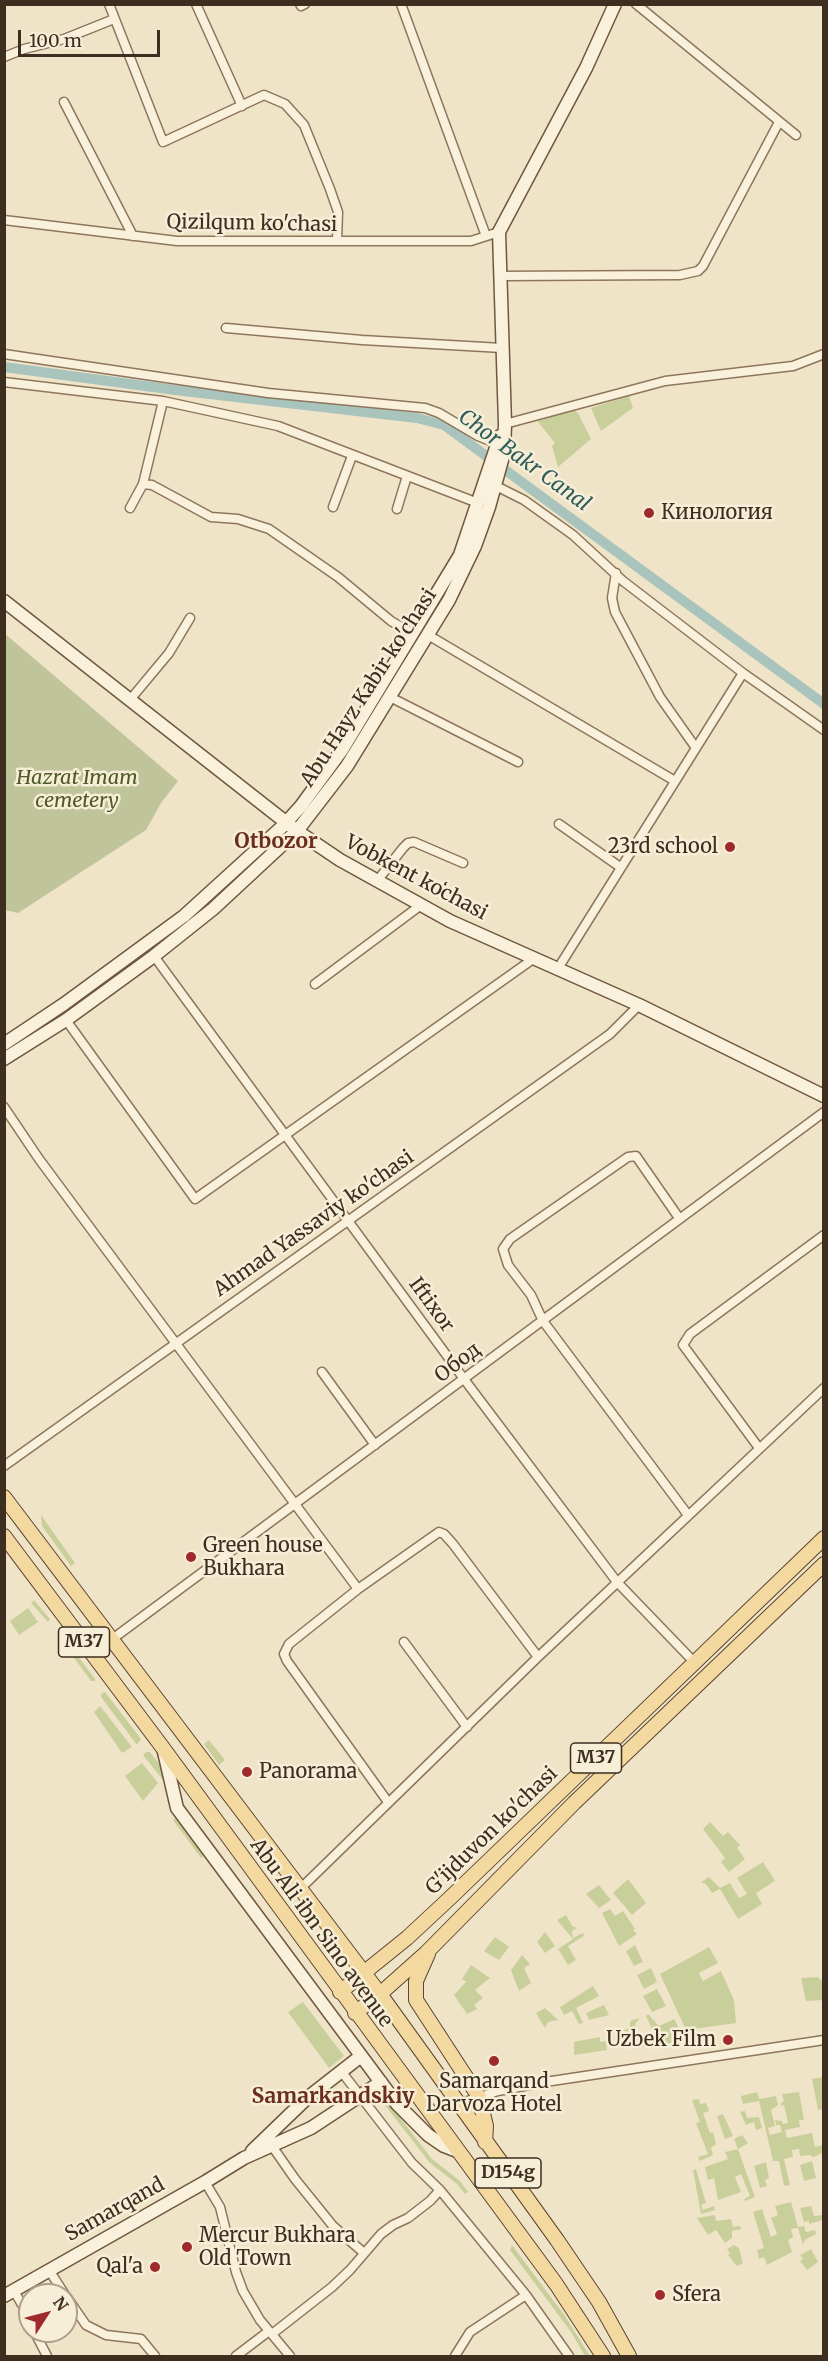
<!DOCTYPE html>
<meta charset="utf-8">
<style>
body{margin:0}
#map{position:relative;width:828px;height:2361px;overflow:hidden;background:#f0e4c8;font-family:Merriweather,serif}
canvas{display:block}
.frame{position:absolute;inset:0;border:6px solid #3d2e20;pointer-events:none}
.north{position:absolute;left:18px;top:2283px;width:60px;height:60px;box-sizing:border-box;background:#f7eed8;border:2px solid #ada18e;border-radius:50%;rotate:54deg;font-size:16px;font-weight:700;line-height:24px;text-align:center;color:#3d2e20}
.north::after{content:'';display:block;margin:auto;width:21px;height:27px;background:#9e2a2b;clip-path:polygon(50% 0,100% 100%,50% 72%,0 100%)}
.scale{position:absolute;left:18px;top:30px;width:142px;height:27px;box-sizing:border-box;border:3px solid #3d2e20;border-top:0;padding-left:8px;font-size:18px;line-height:21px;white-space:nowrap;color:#3d2e20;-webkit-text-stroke:4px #f7eed8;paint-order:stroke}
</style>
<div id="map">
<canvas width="828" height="2361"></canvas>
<div class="frame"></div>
<div class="north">N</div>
<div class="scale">100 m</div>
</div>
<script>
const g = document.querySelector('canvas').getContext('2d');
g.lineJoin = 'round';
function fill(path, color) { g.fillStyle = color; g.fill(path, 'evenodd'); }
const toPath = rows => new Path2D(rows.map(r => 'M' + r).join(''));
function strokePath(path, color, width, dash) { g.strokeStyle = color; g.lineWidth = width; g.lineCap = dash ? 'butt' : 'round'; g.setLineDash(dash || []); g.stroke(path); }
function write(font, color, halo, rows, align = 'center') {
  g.font = font + ' Merriweather,serif'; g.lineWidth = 5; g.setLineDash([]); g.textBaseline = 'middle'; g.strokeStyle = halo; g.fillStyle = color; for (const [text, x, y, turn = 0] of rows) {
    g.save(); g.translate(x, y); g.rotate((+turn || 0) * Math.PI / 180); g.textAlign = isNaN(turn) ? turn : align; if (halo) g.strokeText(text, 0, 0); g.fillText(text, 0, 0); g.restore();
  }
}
const green = toPath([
 [629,396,633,408,601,431,591,408],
 [574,410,578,413,591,439,558,467,552,446,555,443,535,418],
 [41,1515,75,1563,71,1566,42,1526],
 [34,1600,50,1619,48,1622,31,1603],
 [28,1608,38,1622,19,1635,10,1621],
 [69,1644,95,1679,95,1681,91,1681,66,1647],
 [105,1692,141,1739,137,1745,101,1697,101,1694],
 [100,1706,132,1747,122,1753,94,1712],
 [209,1740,225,1760,219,1765,204,1744],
 [146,1752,150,1752,165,1772,166,1777,163,1780,143,1755],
 [142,1763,158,1783,143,1801,125,1776],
 [176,1818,204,1856,201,1858,173,1820],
 [710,1822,723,1836,728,1832,740,1845,737,1848,745,1859,729,1872,721,1862,725,1858,703,1829],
 [763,1862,775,1881,756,1893,762,1904,738,1919,720,1889,712,1893,706,1884,701,1882,709,1877,720,1888,730,1883,739,1898,747,1894,737,1878],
 [628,1879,646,1903,632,1915,613,1893],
 [599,1885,611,1900,599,1908,586,1894],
 [610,1909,615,1916,623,1911,635,1929,633,1930,637,1934,619,1946,602,1913],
 [566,1915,572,1926,577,1928,572,1931,573,1938,583,1933,584,1936,568,1946,576,1960,568,1965,558,1949,573,1939,557,1920],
 [545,1932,555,1946,545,1953,537,1942],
 [495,1937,509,1947,499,1960,484,1951],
 [635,1945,643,1962,634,1966,626,1951],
 [709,1947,718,1963,699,1973,703,1981,721,1971,734,2000,736,2023,686,2030,660,1974],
 [522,1955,530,1964,524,1968,531,1983,519,1991,511,1970],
 [471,1965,490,1978,475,1990,483,1998,474,2005,477,2009,467,2014,454,1995,466,1982,462,1979],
 [651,1968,657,1982,644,1989,637,1975],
 [818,1977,823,1982,823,2000,806,2001,801,1978],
 [593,1986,599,1996,576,2008,583,2023,579,2024,572,2011,564,2015,560,2007],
 [657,1989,666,2006,652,2012,643,1996],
 [303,2002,344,2056,329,2068,288,2012],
 [604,2005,609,2015,589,2020,586,2013],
 [545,2008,558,2020,548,2022,545,2028,536,2013],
 [648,2014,659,2026,674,2019,685,2039,664,2045,661,2049,646,2016],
 [640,2018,635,2024,639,2038,643,2044,647,2042,652,2047,634,2047,631,2038,621,2039,620,2033,623,2034,624,2030,630,2028,630,2021],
 [600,2037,600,2042,606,2041,607,2050,574,2055,574,2042],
 [823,2077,823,2109,818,2110,812,2079],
 [380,2092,432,2159,460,2181,468,2192,465,2194,457,2184,429,2162,378,2096],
 [757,2092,759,2099,776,2096,778,2105,771,2110,775,2126,768,2128,770,2135,782,2132,780,2125,776,2125,775,2120,782,2121,783,2124,788,2123,784,2105,781,2106,781,2103,784,2101,782,2094,799,2092,804,2120,799,2120,800,2127,785,2130,787,2138,812,2133,815,2147,823,2145,823,2153,817,2155,817,2156,812,2157,811,2155,800,2156,799,2149,792,2150,793,2157,784,2159,790,2185,784,2186,779,2161,773,2161,759,2101,743,2104,741,2096],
 [699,2099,700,2104,706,2103,709,2111,703,2113,710,2133,713,2132,716,2144,711,2148,713,2155,700,2161,698,2157,708,2154,696,2123,700,2122,692,2100],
 [745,2111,747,2118,759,2117,762,2128,756,2130,754,2122,746,2125,740,2112],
 [723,2114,733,2136,725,2139,717,2116],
 [742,2135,748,2143,738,2149,755,2197,745,2201,744,2199,750,2196,741,2174,735,2177,741,2192,718,2200,714,2178,708,2180,705,2167,728,2159,725,2152,738,2149,734,2139],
 [812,2161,816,2178,804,2181,800,2165],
 [766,2162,769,2178,765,2180,767,2186,760,2188,754,2166],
 [696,2169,706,2203,702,2204,702,2210,714,2206,715,2210,701,2214,693,2170],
 [791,2202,798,2227,804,2226,806,2232,815,2230,816,2234,805,2240,803,2245,798,2228,791,2229,793,2237,788,2240,792,2252,767,2265,764,2257,759,2259,757,2250,764,2248,753,2212,762,2209,771,2237,777,2234,771,2218,778,2215,775,2206],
 [811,2206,814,2216,822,2215,823,2220,809,2224,809,2221,804,2222,800,2208],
 [715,2215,716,2221,731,2219,733,2227,740,2226,741,2229,732,2231,732,2238,725,2243,716,2230,708,2235,697,2218],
 [512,2245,565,2316,590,2356,585,2356,571,2332,510,2250],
 [734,2245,739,2248,743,2263,737,2266,728,2255,730,2253,727,2249],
 [811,2249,818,2262,807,2270,800,2261,803,2259,800,2255]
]);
const cemetery = toPath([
 [4,633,178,781,161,803,146,830,18,913,5,910]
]);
const canal = toPath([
 [4,367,175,390,417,418,444,425,824,704]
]);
const street = toPath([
 [109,4,163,142,264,95,285,104,304,125,330,189,338,212,337,241],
 [196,4,242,106],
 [300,4,301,6,305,4],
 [401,4,486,236],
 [636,4,796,135],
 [4,57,24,49,64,39,114,19],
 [64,102,133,236],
 [4,220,177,241,471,241,499,232],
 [500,276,680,275,698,271,703,266,779,122],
 [226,328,362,340,502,348],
 [4,354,268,393,425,408,439,413,478,436,500,445],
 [4,382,163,401,278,426,478,503],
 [505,424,665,381,793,366,824,354],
 [143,484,152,485,211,517,238,519,269,529,338,577,391,621,413,634],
 [494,489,500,488,524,500,573,535,623,581,743,673,824,730],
 [333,507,352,456],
 [130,508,143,484,163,401],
 [397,509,407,476],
 [616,573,612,598,615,612,660,697,696,748],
 [428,635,675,781],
 [390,697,518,762],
 [129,701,169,653,190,618],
 [559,824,620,867],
 [377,881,403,848,408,843,414,842,463,863],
 [154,956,464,1379,617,1582,695,1663],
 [557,970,743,673],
 [315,984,421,905],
 [66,1020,195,1199,533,959],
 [4,1107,39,1159,358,1589],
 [679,1218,636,1156,628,1157,510,1239,503,1249,508,1265,531,1295,543,1321,688,1515],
 [322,1372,375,1445],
 [759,1448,683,1345,690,1334,824,1235],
 [4,1466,610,1034,639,1005],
 [111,1640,824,1112],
 [404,1642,467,1727],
 [388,1802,287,1661,284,1654,289,1644,358,1589,439,1532,444,1534,453,1544,538,1657],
 [299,1890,538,1657,824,1388],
 [459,2104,498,2091,545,2082,824,2040],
 [272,2146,295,2179,333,2226,364,2253],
 [205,2182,220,2207,236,2272,243,2291,260,2320,290,2356],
 [440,2190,526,2295,470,2332,455,2356],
 [49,2270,65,2295],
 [14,2291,30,2318],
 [526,2295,569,2356],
 [66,2296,86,2325,106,2335,141,2339,155,2356],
 [34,2331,47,2356],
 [272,2334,332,2287,350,2270,381,2234,393,2225,408,2218,430,2201,440,2190,412,2163,341,2071],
 [236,2356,269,2331]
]);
const secondary = toPath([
 [4,601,297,831,340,860,450,921,639,1005,824,1096],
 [4,1044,64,1004,184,916,283,826,301,806,342,750,460,555,500,436],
 [4,1059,66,1020,154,956,213,909,297,831,347,766,449,600,475,546,489,507,504,453,505,424,499,232,586,68,615,4],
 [164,1752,177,1808,397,2104,428,2135,444,2146,457,2151],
 [252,2151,306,2099,361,2056],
 [4,2296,205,2182,244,2158,311,2128,381,2082]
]);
const primary = toPath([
 [4,1497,380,1994,557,2240,599,2302,629,2356],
 [4,1536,163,1748,556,2284,603,2356],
 [428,1954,416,1981,416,2000,479,2097,486,2126,485,2142],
 [340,1992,407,1938,450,1898,824,1538],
 [355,2013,380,1994,426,1953,574,1803,824,1564]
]);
const markers = [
 [649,513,6,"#9e2a2b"],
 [730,847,6,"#9e2a2b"],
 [191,1557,6,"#9e2a2b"],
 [247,1772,6,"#9e2a2b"],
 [728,2040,6,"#9e2a2b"],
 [494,2061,6,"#9e2a2b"],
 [187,2247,6,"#9e2a2b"],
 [155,2267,6,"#9e2a2b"],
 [660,2295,6,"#9e2a2b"]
];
const shields = [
 [84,1642,51],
 [596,1758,51],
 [508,2173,66]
];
const shieldNames = [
 ["M37",84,1642],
 ["M37",596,1758],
 ["D154g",508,2173]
];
const streetNames = [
 ["Qizilqum ko'chasi",252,224,1],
 ["Abu Hayz Kabir ko'chasi",369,688,-57],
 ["Vobkent koʻchasi",416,878,28],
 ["Ahmad Yassaviy ko'chasi",314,1224,-35],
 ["Iftixor",431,1305,54],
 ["Обод",458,1363,-37],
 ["G'ijduvon ko'chasi",492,1831,-44],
 ["Abu Ali ibn Sino avenue",321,1933,54],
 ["Samarqand",115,2210,-29]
];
const poiNames = [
 ["Кинология",661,513],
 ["23rd school",718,847,"right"],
 ["Green house",203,1546],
 ["Bukhara",203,1569],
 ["Panorama",259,1772],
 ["Uzbek Film",716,2040,"right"],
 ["Samarqand",494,2082,"center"],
 ["Darvoza Hotel",494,2105,"center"],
 ["Mercur Bukhara",199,2236],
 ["Old Town",199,2259],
 ["Qal'a",143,2267,"right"],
 ["Sfera",672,2295]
];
const parkNames = [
 ["Hazrat Imam",77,778],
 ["cemetery",77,801]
];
const waterNames = [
 ["Chor Bakr Canal",524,461,36]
];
const neighbourhoodNames = [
 ["Otbozor",276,842],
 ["Samarkandskiy",333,2097]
];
fill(green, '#c9cf9b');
fill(cemetery, '#bfc49a');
strokePath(canal, '#a9c4bc', 10);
strokePath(street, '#8d765c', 11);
strokePath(secondary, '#6f573f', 15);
strokePath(primary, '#5b4430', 16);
strokePath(street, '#faf1dc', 8);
strokePath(secondary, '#faf1dc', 12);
strokePath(primary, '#f3d9a0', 14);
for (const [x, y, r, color] of markers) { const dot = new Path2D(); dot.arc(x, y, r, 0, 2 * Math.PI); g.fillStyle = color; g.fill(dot); strokePath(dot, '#f7eed8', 2); }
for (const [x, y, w] of shields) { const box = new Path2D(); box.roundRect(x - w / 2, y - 15, w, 30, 4.5); g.fillStyle = '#f7eed8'; g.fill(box); strokePath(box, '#3d2e20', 1.5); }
write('bold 18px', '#3d2e20', null, shieldNames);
write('20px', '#3d2e20', '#f7eed8', streetNames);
write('20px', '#3d2e20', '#f7eed8', poiNames, 'left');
write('italic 20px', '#4d5a26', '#f7eed8', parkNames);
write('italic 21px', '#2f5d5a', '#f7eed8', waterNames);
write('bold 21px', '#6b2e1e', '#f7eed8', neighbourhoodNames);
</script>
